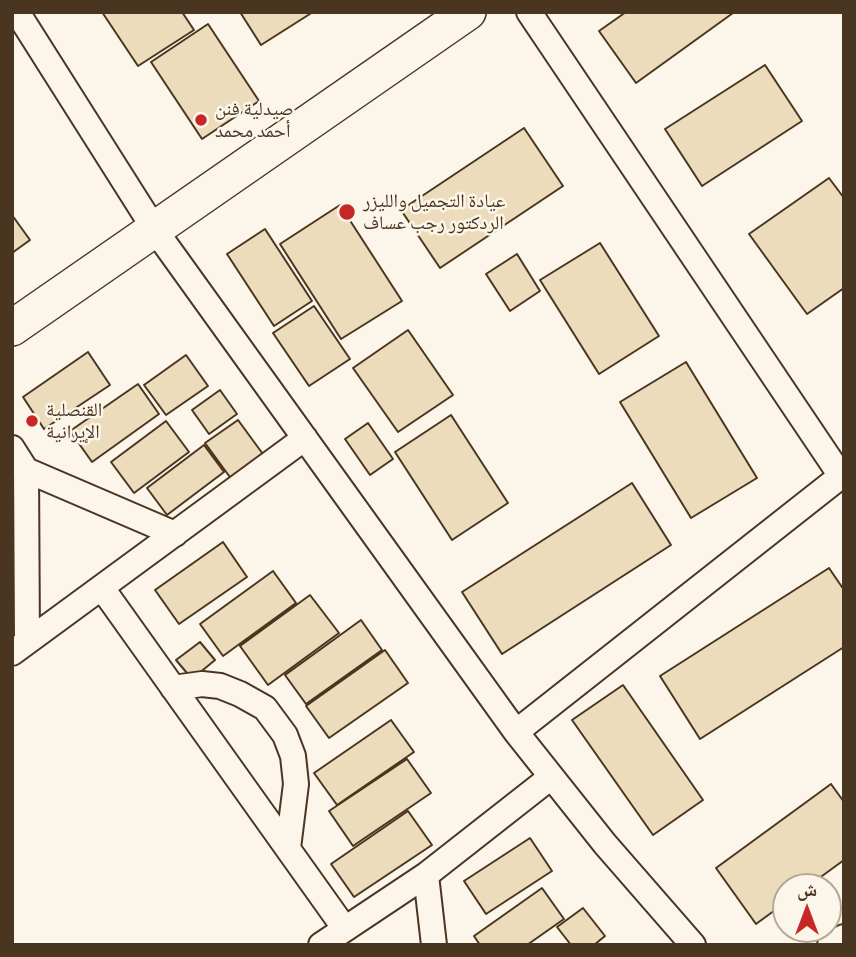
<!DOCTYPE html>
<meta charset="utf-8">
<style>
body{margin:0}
#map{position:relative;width:856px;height:957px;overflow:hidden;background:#fbf6e9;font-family:Barlow,"Noto Naskh Arabic",sans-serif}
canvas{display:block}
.frame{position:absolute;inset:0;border:14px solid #4a3520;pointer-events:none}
.north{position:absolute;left:772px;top:873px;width:70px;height:70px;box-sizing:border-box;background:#fbf6e9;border:2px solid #b4a999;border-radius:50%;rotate:0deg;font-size:19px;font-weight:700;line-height:28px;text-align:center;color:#4a3520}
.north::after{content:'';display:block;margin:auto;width:24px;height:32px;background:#c62828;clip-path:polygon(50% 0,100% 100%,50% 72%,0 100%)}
</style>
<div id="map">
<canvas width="856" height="957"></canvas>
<div class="frame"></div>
<div class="north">ش</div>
</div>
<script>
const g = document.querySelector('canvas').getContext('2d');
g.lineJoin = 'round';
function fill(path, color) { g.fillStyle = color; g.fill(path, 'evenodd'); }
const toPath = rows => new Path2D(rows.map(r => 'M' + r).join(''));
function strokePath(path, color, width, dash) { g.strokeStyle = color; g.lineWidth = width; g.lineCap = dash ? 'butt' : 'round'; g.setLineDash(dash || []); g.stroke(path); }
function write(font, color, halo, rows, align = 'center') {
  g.font = font + ' Barlow,"Noto Naskh Arabic",sans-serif'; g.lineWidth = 5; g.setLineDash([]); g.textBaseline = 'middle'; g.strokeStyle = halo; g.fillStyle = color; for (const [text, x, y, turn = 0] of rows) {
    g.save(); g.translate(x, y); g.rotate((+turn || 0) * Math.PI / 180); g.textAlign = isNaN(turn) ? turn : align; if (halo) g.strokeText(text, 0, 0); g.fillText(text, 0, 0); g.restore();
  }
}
const building = toPath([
 [102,12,182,12,194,30,138,66,102,12],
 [240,12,313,12,261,45,240,12],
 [626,12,733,12,733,13,636,83,599,31,626,12],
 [208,24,259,101,202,139,151,62,208,24],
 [765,65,802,121,702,186,665,129,765,65],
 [524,128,563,186,440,268,401,210,524,128],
 [829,178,844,198,844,288,807,314,749,234,829,178],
 [340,205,402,301,341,339,280,244,340,205],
 [12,215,30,240,12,253,12,215],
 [265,229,312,301,274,326,227,254,265,229],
 [600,243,659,336,599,374,540,280,600,243],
 [517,254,540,291,510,311,486,274,517,254],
 [314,306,350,359,309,386,273,333,314,306],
 [408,330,453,395,398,432,353,368,408,330],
 [88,352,110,385,44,429,23,397,88,352],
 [186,355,208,386,166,415,144,385,186,355],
 [686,362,757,478,691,518,620,402,686,362],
 [138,384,159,414,92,462,70,431,138,384],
 [220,390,237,414,209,434,192,410,220,390],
 [451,415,508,503,452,540,395,452,451,415],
 [238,420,268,461,235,484,205,443,238,420],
 [166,421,189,452,134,493,111,462,166,421],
 [368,423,393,459,370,475,345,439,368,423],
 [204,445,224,472,167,515,147,488,204,445],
 [632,483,671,545,502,654,462,592,632,483],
 [223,542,247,577,179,624,155,590,223,542],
 [829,568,844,590,844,647,700,739,660,676,829,568],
 [273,571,296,603,223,656,200,624,273,571],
 [310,595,339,633,268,685,240,646,310,595],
 [361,620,382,650,306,704,285,675,361,620],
 [200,642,215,660,192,679,176,660,200,642],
 [385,650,408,683,329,738,306,706,385,650],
 [623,685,703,800,653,835,572,720,623,685],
 [391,720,414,752,337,805,314,773,391,720],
 [407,759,431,793,353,846,329,811,407,759],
 [831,784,844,802,844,860,807,887,786,887,786,902,756,924,716,868,831,784],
 [408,811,432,845,354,897,331,864,408,811],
 [530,838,552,871,486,914,464,881,530,838],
 [542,888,564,919,527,945,480,945,474,936,542,888],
 [583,908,605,936,594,945,571,945,557,927,583,908]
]);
const street = toPath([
 [17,12,155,230,516,732,605,844,693,945],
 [12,448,26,470,27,642],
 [26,470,175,534],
 [102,588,345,929],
 [12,653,305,438],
 [173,688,202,684,220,686,240,694,265,708,285,735,293,756,296,784,288,848],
 [516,732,841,476,529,12],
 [426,875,434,945],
 [321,945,426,875,551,777],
 [830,945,844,937]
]);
const secondary = toPath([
 [12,328,468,12]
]);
const markers = [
 [201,120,7,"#c62828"],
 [347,212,9,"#c62828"],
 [32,421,7,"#c62828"]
];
const poiNames = [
 ["صيدلية فنن",215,109],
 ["أحمد محمد",215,131],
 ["عيادة التجميل والليزر",363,201],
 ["الردكتور رجب عساف",363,223],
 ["القنصلية",46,410],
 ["الإيرانية",46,432]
];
fill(building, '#ecdcbc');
strokePath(building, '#4a3520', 2);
strokePath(street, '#4a3520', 28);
strokePath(secondary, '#4a3520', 38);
strokePath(street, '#fbf6e9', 24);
strokePath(secondary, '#fbf6e9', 35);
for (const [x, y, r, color] of markers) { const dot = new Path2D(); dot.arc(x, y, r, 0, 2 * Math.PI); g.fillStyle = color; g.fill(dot); strokePath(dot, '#fbf6e9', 2.5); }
write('19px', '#4a3520', '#fbf6e9', poiNames, 'left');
</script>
